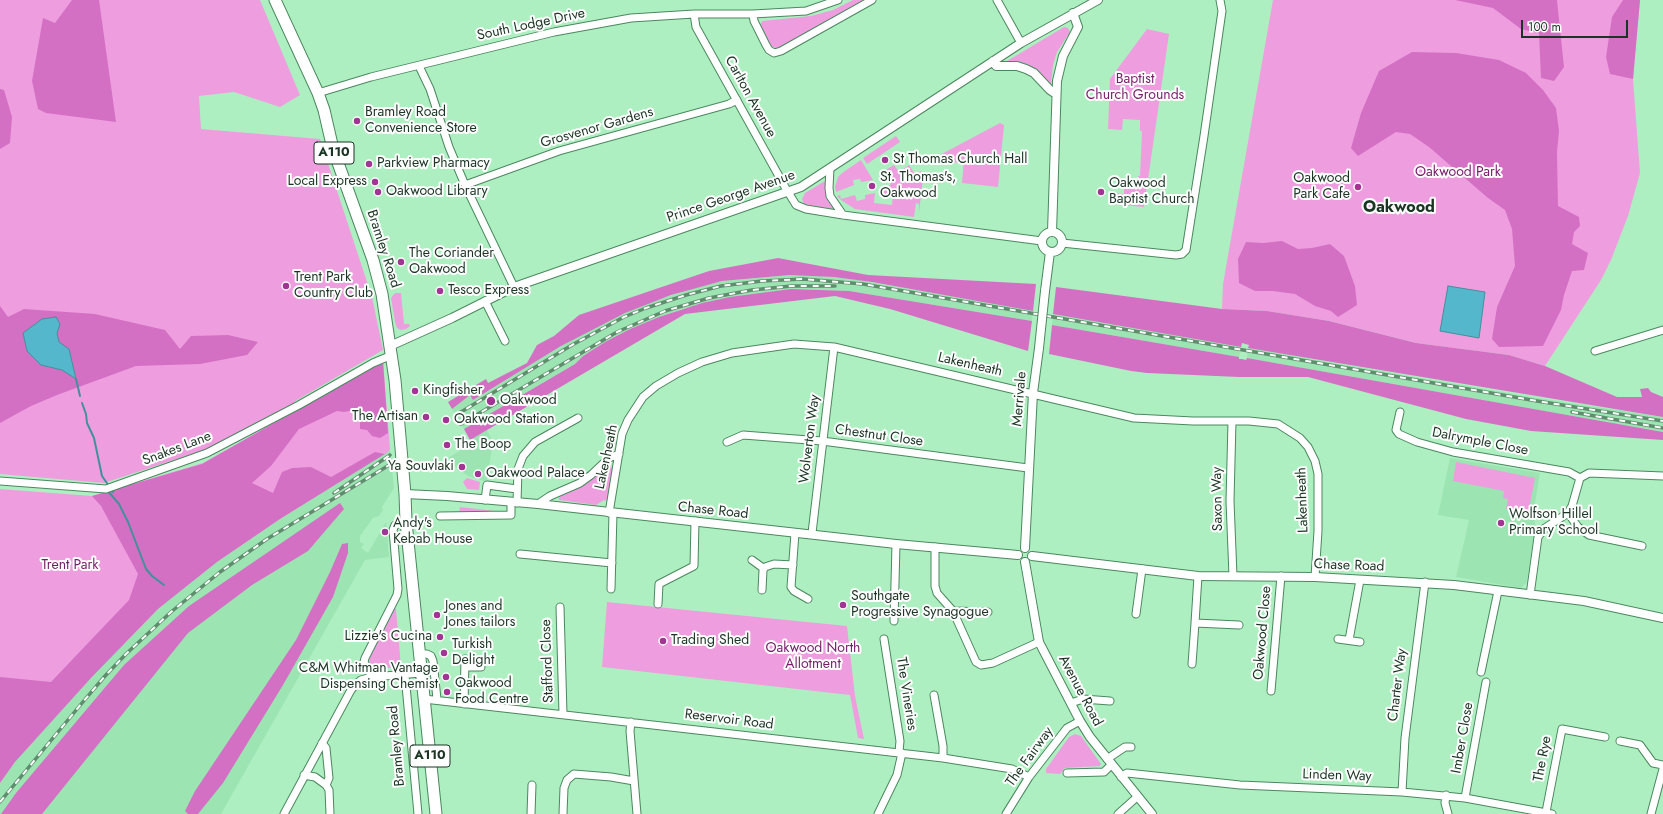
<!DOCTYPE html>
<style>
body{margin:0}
#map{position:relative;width:1663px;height:814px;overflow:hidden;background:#aeefc1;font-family:Jost,sans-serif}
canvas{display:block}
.scale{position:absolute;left:1521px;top:20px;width:107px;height:18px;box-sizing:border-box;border:2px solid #1b3524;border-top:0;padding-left:5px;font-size:12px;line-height:14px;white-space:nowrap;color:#1b3524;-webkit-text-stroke:3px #fefefe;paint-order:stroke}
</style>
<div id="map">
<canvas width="1663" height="814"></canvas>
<div class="scale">100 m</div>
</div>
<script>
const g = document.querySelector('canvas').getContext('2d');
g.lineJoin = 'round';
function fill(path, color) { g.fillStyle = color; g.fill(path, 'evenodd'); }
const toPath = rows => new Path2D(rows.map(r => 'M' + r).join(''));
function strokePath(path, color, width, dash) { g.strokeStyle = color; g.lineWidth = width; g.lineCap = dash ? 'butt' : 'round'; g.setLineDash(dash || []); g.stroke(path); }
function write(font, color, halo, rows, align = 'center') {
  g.font = font + ' Jost,sans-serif'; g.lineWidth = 4; g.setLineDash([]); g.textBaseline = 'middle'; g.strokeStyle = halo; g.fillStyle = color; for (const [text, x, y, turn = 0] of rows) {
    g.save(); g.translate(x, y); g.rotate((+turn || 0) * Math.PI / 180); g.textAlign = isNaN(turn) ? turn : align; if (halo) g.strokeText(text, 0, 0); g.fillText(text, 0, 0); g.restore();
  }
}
const built = toPath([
 [790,275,811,275,852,279,1002,305,1033,311,1032,321,849,291,791,289,681,309,630,329,605,342,583,356,575,364,464,429,452,409,470,394,474,399,561,346,607,321,645,304,701,286,722,281],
 [1053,314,1241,347,1239,357,1052,325],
 [1248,348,1531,397,1663,417,1663,432,1247,358],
 [487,430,493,442,487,480,484,481,468,476,453,465,448,458,472,443,470,440],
 [390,449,394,488,382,507,383,510,379,516,373,518,360,536,360,542,364,544,361,548,368,553,386,522,389,557,365,560,221,814,0,814,0,783,15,762,91,678,158,609,217,562,280,519,385,454],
 [1450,458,1540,473,1534,509,1535,528,1527,582,1521,588,1456,577,1469,520,1438,515]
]);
const green = toPath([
 [0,0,260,0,300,95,280,107,234,92,199,96,201,129,320,139,372,297,383,350,297,400,286,410,207,453,201,451,104,483,0,474],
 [853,0,866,0,779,49,770,46,760,26,762,21,811,16,833,10],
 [1273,0,1640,0,1633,79,1640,173,1628,216,1611,260,1601,280,1545,366,1509,355,1416,343,1329,321,1267,311,1222,309,1223,284],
 [1064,27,1068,28,1070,32,1057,52,1053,65,1051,84,1032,67,1021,63,1007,61],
 [1147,29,1169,34,1144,207,1113,204,1112,193,1124,194,1124,183,1137,184,1138,176,1140,176,1142,131,1140,131,1140,120,1123,119,1122,130,1108,129,1110,79],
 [1000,123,1004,125,998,187,962,183,964,160,959,163,940,160,938,156],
 [896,136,900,142,867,164,863,158],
 [861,160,873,180,861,182,860,179,853,180,854,185,836,192,835,187,838,177,842,173],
 [894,165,899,172,909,165,915,174,921,171,923,178,919,212,919,204,916,203,914,217,855,209,841,200,837,196,840,195,841,199,855,195,857,201,865,199,865,195,875,193,874,203,892,205,893,193,889,193,888,196,881,195,880,189,887,187,891,184,890,182,886,179,884,171],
 [825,181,827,197,833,206,833,209,804,204,802,199,805,193],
 [395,293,401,293,404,324,409,324,410,326,406,329,401,330,397,328,395,322,391,298],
 [383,361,390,449,388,452,385,454,379,453,130,602,0,753,0,489,92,496,203,463],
 [1456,462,1535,478,1528,514,1506,509,1508,499,1503,498,1504,491,1453,481],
 [608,466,612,467,613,470,608,498,605,501,604,500,596,505,559,500,559,497,561,496,584,485],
 [467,478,480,482,479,490,467,489,463,482],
 [460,507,504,512,459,513],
 [607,602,847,626,855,696,864,739,858,738,850,695,602,667],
 [394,608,396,609,401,667,373,669,369,663,370,654],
 [1075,734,1081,736,1101,764,1100,766,1065,768,1060,774,1046,773,1046,769,1069,737]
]);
const forest = toPath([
 [72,0,99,0,116,122,46,113,38,109,32,81,43,18,55,23],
 [1455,0,1557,0,1564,67,1554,81,1541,78,1539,33,1521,29,1493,8],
 [1623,0,1640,0,1633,79,1610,74,1606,57,1612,17],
 [1412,52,1456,53,1499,60,1526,73,1543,90,1556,108,1559,131,1557,152,1558,206,1579,217,1580,226,1574,232,1572,244,1588,253,1584,270,1572,271,1564,295,1561,310,1543,346,1499,347,1492,339,1497,307,1515,266,1512,229,1505,210,1488,198,1429,147,1410,134,1396,132,1358,156,1351,148,1361,113,1379,71],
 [0,89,4,90,12,117,10,143,0,149],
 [1282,241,1298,249,1312,248,1330,244,1344,256,1355,286,1357,305,1338,317,1331,311,1315,306,1295,294,1273,291,1255,291,1239,283,1238,259,1246,242,1263,243],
 [778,258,868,275,1036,284,1033,311,872,282,834,277,790,275,722,281,671,295,625,313,561,346,473,400,470,395,452,409,448,402,486,379,488,383,527,363,537,345,554,336,579,315,709,271],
 [1056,287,1222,309,1267,311,1329,321,1416,343,1509,355,1545,366,1617,397,1642,397,1640,389,1648,388,1651,392,1663,397,1663,417,1248,348,1249,345,1242,343,1241,347,1053,314],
 [791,289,849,291,1032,321,1028,351,890,309,835,296,685,314,470,440,464,429,575,364,583,356,605,342,630,329,659,317,702,303,730,297],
 [0,306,8,317,24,309,95,314,165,330,180,349,191,336,228,335,258,342,247,355,200,364,136,366,57,395,31,406,0,423],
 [1052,325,1239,357,1239,359,1242,359,1246,360,1247,358,1663,432,1663,440,1531,431,1466,419,1308,377,1239,377,1147,373,1131,371,1049,354],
 [383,361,388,433,380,438,372,436,367,430,360,429,360,418,354,410,344,412,337,411,299,429,271,466,252,483,273,493,282,472,292,468,311,467,331,477,375,452,385,454,280,519,217,562,158,609,91,678,15,762,0,783,0,677,51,682,129,600,138,574,101,506,92,496,202,464],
 [340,503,344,509,308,551,252,585,188,633,42,814,1,814,16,793,124,665,189,606],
 [348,543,348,553,333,597,283,685,223,783,198,814,188,814,185,811,195,791,296,640,330,572,342,544]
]);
const water = toPath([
 [1448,286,1485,292,1479,338,1440,331,1448,286],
 [56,317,60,324,57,333,59,342,69,349,76,379,62,370,41,365,27,351,23,333,42,319,56,317]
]);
const stream = toPath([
 [76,379,80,396],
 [82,403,86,414,87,423,94,438,102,476,113,492],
 [107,490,119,504,128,522,146,569,152,576,164,585]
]);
const minor = toPath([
 [997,0,1021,43],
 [694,14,696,27,785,187,796,205,806,209,843,215,1042,241],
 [753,14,754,21,766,45,769,50,774,53,781,51,872,0],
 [419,66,430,89,449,147,465,185,514,287],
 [318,93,371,77,554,32,631,18,694,14,753,14,806,11,838,0],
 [830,168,829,188,830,196,843,215],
 [465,185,559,151,729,104,737,100],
 [1062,243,1176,255,1182,254,1186,250,1204,136,1222,11,1220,0],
 [485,301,505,341],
 [1595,351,1663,330],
 [1400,412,1396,430,1399,434,1417,442,1453,452,1569,472,1580,478,1572,506,1568,513,1545,528,1538,537,1530,595],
 [1232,421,1230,501,1233,576],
 [727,442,743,435,822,441,1028,468],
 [1580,478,1589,473,1663,476],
 [0,481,106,489,207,453,299,405,373,363,392,355],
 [485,500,487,485,517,489],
 [517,503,518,469,523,456,535,442,578,418],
 [538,504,550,496,580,483,591,475,609,458,619,454],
 [609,513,622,434,628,420,643,397,656,386,678,373,702,362,732,353,794,344,834,347,1134,418,1193,421,1249,421,1278,424,1300,438,1308,447,1315,461,1318,474,1318,531,1315,577],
 [1568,513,1578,527,1589,535,1642,546],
 [440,516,511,515,511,502],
 [795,533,791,587,794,591,808,599],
 [812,533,834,347],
 [935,547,935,586,937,593,953,611,988,612],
 [520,554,612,563],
 [752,560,763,568],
 [1198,576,1195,623,1239,625],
 [611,589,613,513],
 [762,590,763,570,765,567,774,564,793,565],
 [658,604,659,584,694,566,695,521],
 [560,607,563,714],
 [953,611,976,662,981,665,993,663,1039,642],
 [1136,614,1142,569],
 [894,621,896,544],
 [884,639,900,741,899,752],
 [1338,639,1360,642],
 [1349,640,1360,580],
 [420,654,427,654,431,656,433,661,437,699],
 [1192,664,1195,623],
 [465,667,481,667],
 [1481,672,1498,591],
 [405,675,418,814],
 [372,677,364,662,365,658,397,595,398,589,393,530,395,525,406,522],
 [1271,691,1281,576],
 [934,695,943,746,943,758],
 [424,699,943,758,1012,769,1029,777],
 [1071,703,1083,699,1110,701],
 [464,704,465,659],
 [631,722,630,731,637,814],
 [1620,741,1640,745,1653,763,1663,765],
 [322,743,326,748,329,778,326,785],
 [1107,759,1125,747,1131,747],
 [1067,773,1104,772,1111,765],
 [304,775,315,777,326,785,329,790,330,814],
 [1121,777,1127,773,1240,785,1402,792,1465,798,1552,814],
 [1402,792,1405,738,1425,582],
 [1446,795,1445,803,1448,814],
 [1465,798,1486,682],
 [1546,812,1562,729,1605,737],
 [284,814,351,690,356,684,361,680,372,677,421,673],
 [531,814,532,785],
 [563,814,564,788,567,780,574,774,611,777,634,781],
 [878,814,897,775,902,753],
 [1006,814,1029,777,1067,728,1080,721],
 [1118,814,1137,797],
 [1651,814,1663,769]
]);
const tertiary = toPath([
 [993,61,996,66,1017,66,1026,69,1034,73,1050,90,1056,94],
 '1042 242a10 10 0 1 1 20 0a10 10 0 1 1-20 0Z',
 [1052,232,1057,81,1063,56,1078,27,1073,13],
 [1045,291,1050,252],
 [390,346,452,318,514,287,801,187,1021,43,1098,0],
 [405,494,447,496,538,504,896,544,1018,555],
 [1025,548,1033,393,1039,348],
 [1032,556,1198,576,1315,577,1454,585,1584,601,1663,618],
 [1025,562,1039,642,1080,721,1090,737,1152,814]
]);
const primary = toPath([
 [275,0,318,93,324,110,333,149,373,260,382,294,395,380,405,494,406,522,436,814]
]);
const rail = toPath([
 [1572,412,1663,428],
 [456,415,572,345,624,317,646,308,686,295,721,286,762,281,803,279,863,284,1537,401,1663,421],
 [461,424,617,332,665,311,709,298,752,290,792,286,835,286],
 [334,493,390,455],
 [0,802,82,703,105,676,126,654,171,612,220,572,267,539,391,464]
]);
const tertiaryBridge = toPath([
 [1039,348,1045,291]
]);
const markers = [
 [357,121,4,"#a23493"],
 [885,160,4,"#a23493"],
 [369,164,4,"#a23493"],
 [375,182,4,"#a23493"],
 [872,186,4,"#a23493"],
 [1358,187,4,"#a23493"],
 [378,192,4,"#a23493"],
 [1101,192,4,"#a23493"],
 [401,262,4,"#a23493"],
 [286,286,4,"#a23493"],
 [440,291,4,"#a23493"],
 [415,391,4,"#a23493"],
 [491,401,5,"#a23493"],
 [426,417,4,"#a23493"],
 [446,420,4,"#a23493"],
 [447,445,4,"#a23493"],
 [462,467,4,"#a23493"],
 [478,474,4,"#a23493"],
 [1501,523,4,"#a23493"],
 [385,532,4,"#a23493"],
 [843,605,4,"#a23493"],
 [437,615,4,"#a23493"],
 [440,637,4,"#a23493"],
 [663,641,4,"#a23493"],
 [444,653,4,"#a23493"],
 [446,677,4,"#a23493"],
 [447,692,4,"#a23493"]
];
const shields = [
 [334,153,40],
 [430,756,40]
];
const shieldNames = [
 ["A110",334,153],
 ["A110",430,756]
];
const streetNames = [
 ["South Lodge Drive",531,25,-12],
 ["Carlton Avenue",750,97,61],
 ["Grosvenor Gardens",597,128,-16],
 ["Prince George Avenue",731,197,-19],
 ["Bramley Road",383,249,72],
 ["Lakenheath",970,365,13],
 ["Merrivale",1020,399,-85],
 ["Chestnut Close",879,436,8],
 ["Wolverton Way",810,439,-83],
 ["Dalrymple Close",1480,442,11],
 ["Snakes Lane",177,449,-21],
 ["Lakenheath",607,457,-78],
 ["Saxon Way",1218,499,-91],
 ["Lakenheath",1303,500,-92],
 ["Chase Road",713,511,6],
 ["Chase Road",1349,566,2],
 ["Oakwood Close",1263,633,-85],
 ["Stafford Close",548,661,-92],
 ["Charter Way",1398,685,-83],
 ["Avenue Road",1080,691,62],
 ["The Vineries",906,694,81],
 ["Reservoir Road",729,720,7],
 ["Imber Close",1463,738,-80],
 ["Bramley Road",397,746,-95],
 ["The Fairway",1030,757,-54],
 ["The Rye",1543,759,-79],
 ["Linden Way",1337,776,2]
];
const parkNames = [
 ["Baptist",1135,80],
 ["Church Grounds",1135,96],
 ["Oakwood Park",1458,173],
 ["Trent Park",70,566],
 ["Oakwood North",813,649],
 ["Allotment",813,665]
];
const poiNames = [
 ["Bramley Road",365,113],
 ["Convenience Store",365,129],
 ["St Thomas Church Hall",893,160],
 ["Parkview Pharmacy",377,164],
 ["St. Thomas's,",880,178],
 ["Oakwood",880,194],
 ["Oakwood",1350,179,"right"],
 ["Park Cafe",1350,195,"right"],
 ["Local Express",367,182,"right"],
 ["Oakwood",1109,184],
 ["Baptist Church",1109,200],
 ["Oakwood Library",386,192],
 ["The Coriander",409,254],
 ["Oakwood",409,270],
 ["Trent Park",294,278],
 ["Country Club",294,294],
 ["Tesco Express",448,291],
 ["Kingfisher",423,391],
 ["Oakwood",500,401],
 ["The Artisan",418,417,"right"],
 ["Oakwood Station",454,420],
 ["The Boop",455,445],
 ["Ya Souvlaki",454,467,"right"],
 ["Oakwood Palace",486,474],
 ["Wolfson Hillel",1509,515],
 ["Primary School",1509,531],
 ["Andy's",393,524],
 ["Kebab House",393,540],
 ["Southgate",851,597],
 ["Progressive Synagogue",851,613],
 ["Jones and",445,607],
 ["Jones tailors",445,623],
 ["Lizzie's Cucina",432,637,"right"],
 ["Trading Shed",671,641],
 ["Turkish",452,645],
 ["Delight",452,661],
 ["C&M Whitman Vantage",438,669,"right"],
 ["Dispensing Chemist",438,685,"right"],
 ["Oakwood",455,684],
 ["Food Centre",455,700]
];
const quarterNames = [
 ["Oakwood",1399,208]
];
fill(built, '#9ce4b2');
fill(green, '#ee9edf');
fill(forest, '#d470c4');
fill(water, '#54b7cc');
strokePath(water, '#43909a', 1);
strokePath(stream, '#43909a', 2);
strokePath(minor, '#4a885f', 9);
strokePath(tertiary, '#4a885f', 10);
strokePath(primary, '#4a885f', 13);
strokePath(minor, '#fff', 7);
strokePath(tertiary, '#fff', 8);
strokePath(primary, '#fff', 11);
strokePath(rail, '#608d6e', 3.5);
strokePath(rail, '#fefefe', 2, [6]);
strokePath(tertiaryBridge, '#4a885f', 10, []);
strokePath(tertiaryBridge, '#fff', 8);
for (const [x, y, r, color] of markers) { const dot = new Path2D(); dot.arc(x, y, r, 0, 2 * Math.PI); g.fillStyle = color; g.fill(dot); strokePath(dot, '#fefefe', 1.5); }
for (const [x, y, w] of shields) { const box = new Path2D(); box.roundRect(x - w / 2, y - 11, w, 22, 3); g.fillStyle = '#fefefe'; g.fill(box); strokePath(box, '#1b3524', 1); }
write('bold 13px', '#1b3524', null, shieldNames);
write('14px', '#1b3524', '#fefefe', streetNames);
write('14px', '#761c6b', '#fefefe', parkNames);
write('14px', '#1b3524', '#fefefe', poiNames, 'left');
write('bold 16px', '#1b3524', '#fefefe', quarterNames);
</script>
